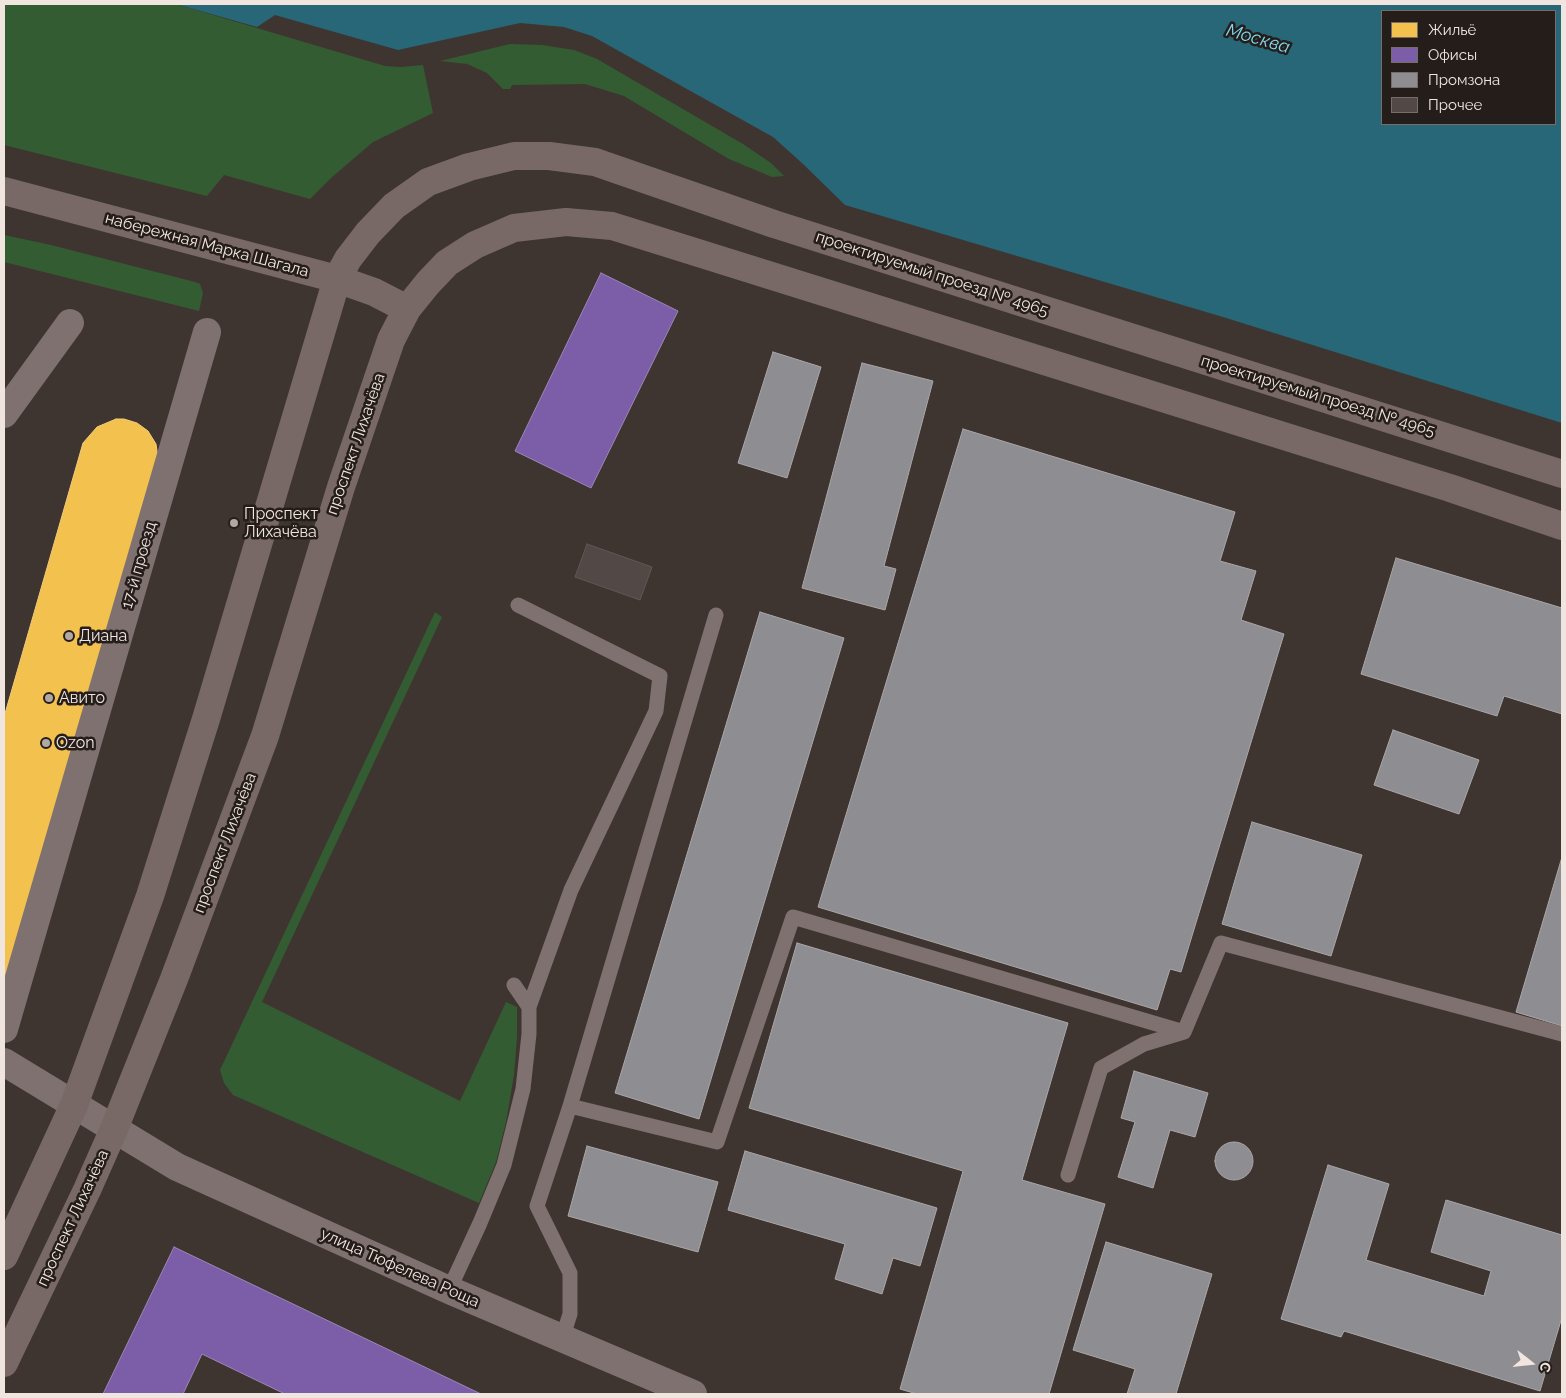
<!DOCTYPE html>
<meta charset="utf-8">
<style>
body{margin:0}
#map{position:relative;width:1566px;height:1398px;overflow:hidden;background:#3f3530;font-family:Raleway,sans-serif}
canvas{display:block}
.frame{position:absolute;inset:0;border:5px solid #f1e5df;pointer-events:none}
.legend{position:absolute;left:1381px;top:10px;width:175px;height:115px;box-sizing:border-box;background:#251d19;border:1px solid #776d68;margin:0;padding:6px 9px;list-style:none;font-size:15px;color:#f1e5df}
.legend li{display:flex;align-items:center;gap:10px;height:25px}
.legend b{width:25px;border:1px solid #776d68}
.north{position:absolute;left:1506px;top:1338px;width:50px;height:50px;-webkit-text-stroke:4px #251d19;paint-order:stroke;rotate:106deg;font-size:14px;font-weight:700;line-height:20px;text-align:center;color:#f1e5df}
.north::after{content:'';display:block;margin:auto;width:18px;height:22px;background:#f1e5df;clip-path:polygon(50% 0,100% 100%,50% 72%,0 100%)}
</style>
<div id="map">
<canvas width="1566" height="1398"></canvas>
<div class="frame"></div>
<ul class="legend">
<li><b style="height:14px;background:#f2c14e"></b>Жильё</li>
<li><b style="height:14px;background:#7b5ea7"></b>Офисы</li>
<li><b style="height:14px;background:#8d8d92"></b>Промзона</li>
<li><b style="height:14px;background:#524946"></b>Прочее</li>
</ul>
<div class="north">С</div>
</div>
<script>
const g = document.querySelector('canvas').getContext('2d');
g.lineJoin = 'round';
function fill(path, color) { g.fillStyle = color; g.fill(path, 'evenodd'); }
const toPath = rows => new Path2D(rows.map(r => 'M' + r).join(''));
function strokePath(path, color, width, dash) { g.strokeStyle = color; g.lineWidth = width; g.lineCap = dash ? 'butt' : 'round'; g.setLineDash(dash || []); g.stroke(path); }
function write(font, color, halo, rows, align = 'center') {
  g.font = font + ' Raleway,sans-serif'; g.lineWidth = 5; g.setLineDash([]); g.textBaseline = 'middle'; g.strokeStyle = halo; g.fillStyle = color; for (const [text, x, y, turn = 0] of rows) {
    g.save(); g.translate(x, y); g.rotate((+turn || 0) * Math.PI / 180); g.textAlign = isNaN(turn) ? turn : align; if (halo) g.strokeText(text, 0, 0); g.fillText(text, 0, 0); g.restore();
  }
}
const green = toPath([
 [4,4,176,4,385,66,401,67,423,65,433,113,373,142,331,178,310,199,224,175,207,196,4,145],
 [510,44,542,45,574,50,597,59,743,144,771,163,784,176,772,177,729,159,624,96,585,84,512,85,510,89,503,89,487,73,467,64,440,61],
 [4,235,51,245,195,282,200,284,203,293,199,311,4,262],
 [435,612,442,617,262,1002,460,1101,506,1002,517,1007,517,1037,514,1075,506,1122,496,1162,479,1203,233,1095,224,1083,220,1070]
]);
const water = toPath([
 [176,4,1562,4,1562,423,1223,317,845,205,802,163,773,137,592,36,564,27,520,23,398,50,275,15,257,27],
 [1382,11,1555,11,1555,124,1382,124]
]);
const homes = toPath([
 [116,419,124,419,137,423,148,431,156,444,158,458,4,989,4,717,83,443,97,427,116,419]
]);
const offices = toPath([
 [601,273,678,311,591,488,515,451,601,273],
 [174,1247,481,1394,285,1394,202,1354,183,1394,103,1394,174,1247]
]);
const industry = toPath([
 [773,352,821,367,787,478,738,463,773,352],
 [862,363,933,381,884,566,896,569,885,610,802,588,862,363],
 [963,429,1235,512,1220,561,1256,571,1241,620,1284,634,1181,972,1170,969,1157,1010,818,907,963,429],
 [1396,558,1562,608,1562,714,1504,696,1497,716,1361,674,1396,558],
 [760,612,844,638,699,1119,615,1093,760,612],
 [1393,730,1479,760,1459,814,1374,785,1393,730],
 [1252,822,1362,855,1331,956,1222,924,1252,822],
 [1562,857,1562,1026,1516,1012,1562,857],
 [797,943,1068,1023,1022,1180,1105,1204,1049,1394,917,1394,900,1389,963,1171,749,1108,797,943],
 [1134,1071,1208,1093,1195,1137,1170,1130,1153,1188,1118,1177,1135,1122,1121,1118,1134,1071],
 '1215 1161a19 19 0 1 1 38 0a19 19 0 1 1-38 0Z',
 [587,1146,718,1182,698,1252,568,1216,587,1146],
 [745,1151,937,1208,920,1266,893,1258,882,1294,835,1279,845,1244,728,1210,745,1151],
 [1328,1165,1389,1184,1366,1260,1484,1296,1491,1271,1431,1252,1446,1200,1562,1235,1562,1317,1540,1391,1344,1331,1341,1337,1281,1319,1328,1165],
 [1106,1242,1212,1274,1176,1394,1127,1394,1135,1369,1073,1350,1106,1242]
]);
const building = toPath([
 [587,544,652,567,640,600,575,577,587,544]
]);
const lane = toPath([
 [518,605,660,676,656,711,571,890,529,1007],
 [570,1106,717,1142,793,917,1184,1032],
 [1068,1175,1101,1068,1144,1044,1184,1032,1221,943,1562,1034],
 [449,1290,480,1223,504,1165,523,1089,529,1034,529,1007,514,985],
 [562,1339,570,1314,570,1273,537,1206,570,1106,716,615]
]);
const street = toPath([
 [4,414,70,323],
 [4,1029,207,332],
 [4,1062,177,1167,449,1290,693,1394]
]);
const secondary = toPath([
 [4,191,337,279,374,292,407,309],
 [4,1256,74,1105,150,896,206,719,337,279,348,259,368,233,394,206,428,182,469,167,514,156,549,156,595,162,774,224,1562,474],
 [4,1363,87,1190,114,1129,174,979,265,736,341,487,391,340,407,309,428,283,447,263,475,245,514,228,566,222,612,226,1450,488,1562,526]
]);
const markers = [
 [234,523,5,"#b3a7a2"],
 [69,636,5,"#b3a7a2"],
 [49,698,5,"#b3a7a2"],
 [46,743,5,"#b3a7a2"]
];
const streetNames = [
 ["набережная Марка Шагала",207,245,15],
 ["проектируемый проезд № 4965",932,274,18],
 ["проектируемый проезд № 4965",1318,396,17],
 ["проспект Лихачёва",356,444,-71],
 ["17-й проезд",139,565,-74],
 ["проспект Лихачёва",225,843,-69],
 ["проспект Лихачёва",73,1218,-65],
 ["улица Тюфелева Роща",400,1268,24]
];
const poiNames = [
 ["Проспект",244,514],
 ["Лихачёва",244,532],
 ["Диана",79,636],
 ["Авито",59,698],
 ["Ozon",56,743]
];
const waterNames = [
 ["Москва",1258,39,16]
];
fill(green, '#335c32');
fill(water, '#276778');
fill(homes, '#f2c14e');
strokePath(homes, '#f2cc7a', 1);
fill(offices, '#7b5ea7');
strokePath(offices, '#9e86b8', 1);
fill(industry, '#8d8d92');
strokePath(industry, '#aba7a9', 1);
fill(building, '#524946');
strokePath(building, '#615754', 1);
strokePath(lane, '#7f7170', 15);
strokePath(street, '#7f7170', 28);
strokePath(secondary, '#786967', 28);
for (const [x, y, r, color] of markers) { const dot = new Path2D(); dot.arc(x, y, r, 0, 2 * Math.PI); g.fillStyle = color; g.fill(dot); strokePath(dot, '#251d19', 2); }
write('16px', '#f1e5df', '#251d19', streetNames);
write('16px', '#f1e5df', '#251d19', poiNames, 'left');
write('italic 18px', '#7ed8f2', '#251d19', waterNames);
</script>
